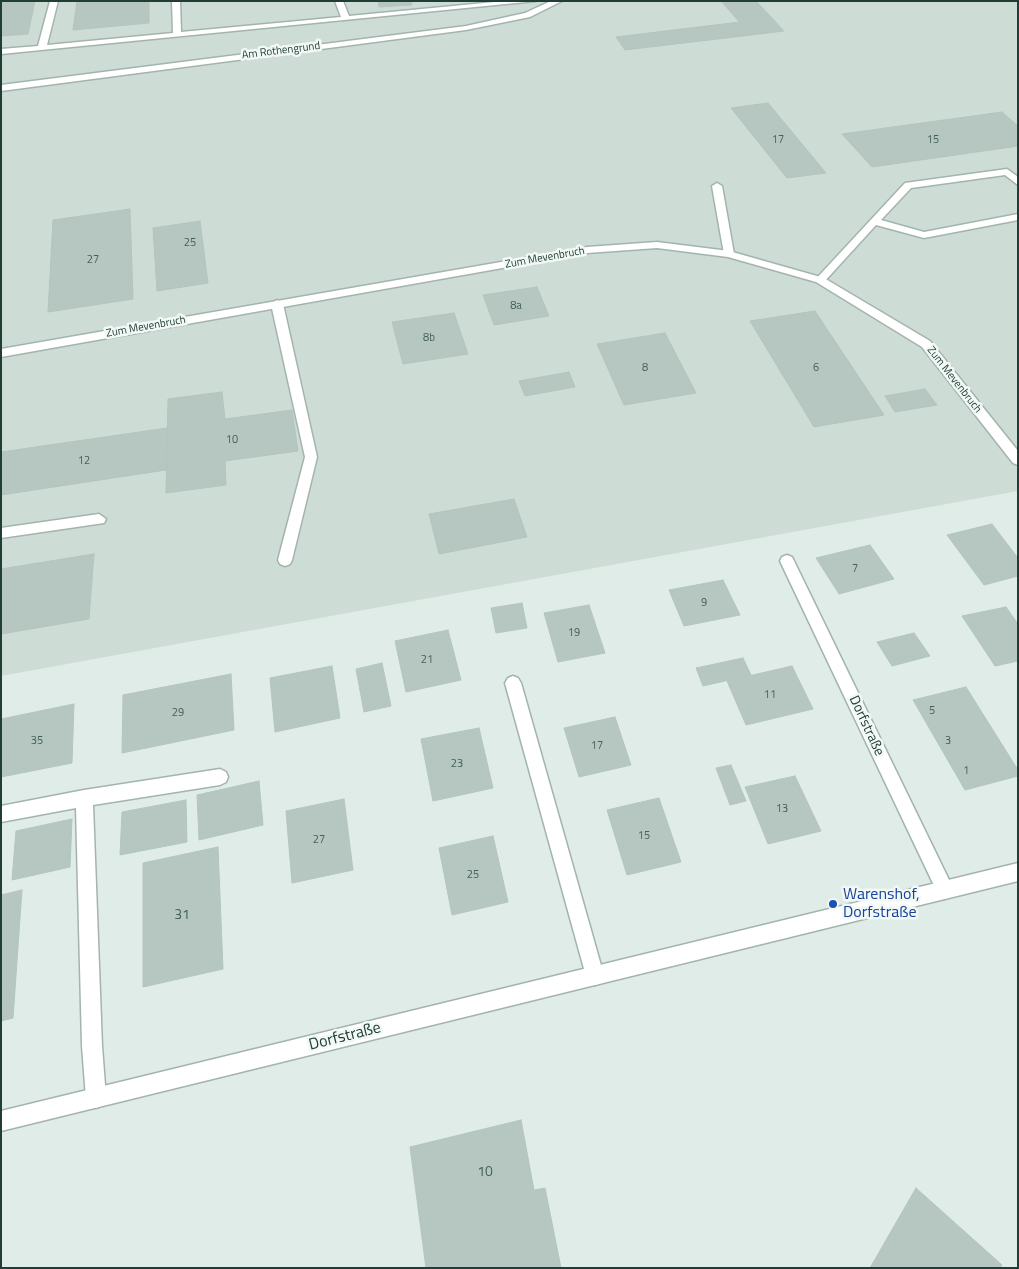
<!DOCTYPE html>
<meta charset="utf-8">
<style>
body{margin:0}
#map{position:relative;width:1019px;height:1269px;overflow:hidden;background:#e0ece7;font-family:"Titillium Web",sans-serif}
canvas{display:block}
.frame{position:absolute;inset:0;border:2px solid #203e35;pointer-events:none}
</style>
<div id="map">
<canvas width="1019" height="1269"></canvas>
<div class="frame"></div>
</div>
<script>
const g = document.querySelector('canvas').getContext('2d');
g.lineJoin = 'round';
function fill(path, color) { g.fillStyle = color; g.fill(path, 'evenodd'); }
const toPath = rows => new Path2D(rows.map(r => 'M' + r).join(''));
function strokePath(path, color, width, dash) { g.strokeStyle = color; g.lineWidth = width; g.lineCap = dash ? 'butt' : 'round'; g.setLineDash(dash || []); g.stroke(path); }
function write(font, color, halo, rows, align = 'center') {
  g.font = font + ' "Titillium Web",sans-serif'; g.lineWidth = 5; g.setLineDash([]); g.textBaseline = 'middle'; g.strokeStyle = halo; g.fillStyle = color; for (const [text, x, y, turn = 0] of rows) {
    g.save(); g.translate(x, y); g.rotate((+turn || 0) * Math.PI / 180); g.textAlign = isNaN(turn) ? turn : align; if (halo) g.strokeText(text, 0, 0); g.fillText(text, 0, 0); g.restore();
  }
}
const built = toPath([
 [1,1,1018,1,1018,491,1,676]
]);
const building = toPath([
 [1,1,35,1,28,34,1,36,1,1],
 [77,1,149,1,149,23,73,30,77,1],
 [378,1,411,1,412,5,379,7,378,1],
 [721,1,756,1,784,31,751,35,721,1],
 [740,22,751,35,625,50,616,37,740,22],
 [768,103,826,173,787,178,731,108,768,103],
 [1002,112,1018,126,1018,146,872,167,842,134,1002,112],
 [130,209,133,299,48,312,53,220,130,209],
 [200,221,208,283,157,291,153,228,200,221],
 [537,287,549,316,494,325,483,295,537,287],
 [815,311,884,415,814,427,750,321,815,311],
 [454,313,468,354,403,364,392,322,454,313],
 [665,333,696,393,624,405,597,344,665,333],
 [569,372,575,387,525,396,519,381,569,372],
 [925,389,937,405,895,412,885,396,925,389],
 [222,392,225,419,292,410,298,451,225,461,226,485,166,493,168,399,222,392],
 [167,428,166,470,1,495,1,452,167,428],
 [514,499,527,537,439,554,429,514,514,499],
 [992,524,1018,558,1018,576,984,585,947,535,992,524],
 [870,545,894,579,839,594,816,558,870,545],
 [94,554,89,619,1,634,1,569,94,554],
 [723,580,740,615,684,626,669,590,723,580],
 [522,603,527,628,496,633,491,608,522,603],
 [589,605,605,653,558,662,544,613,589,605],
 [1006,607,1018,624,1018,661,995,666,962,616,1006,607],
 [448,630,461,680,406,692,395,641,448,630],
 [914,633,930,656,892,666,877,642,914,633],
 [743,658,751,675,703,686,696,668,743,658],
 [382,663,391,706,364,712,356,669,382,663],
 [332,666,340,718,275,732,270,678,332,666],
 [792,666,813,709,746,725,727,681,792,666],
 [231,674,234,730,122,753,123,695,231,674],
 [966,687,1018,770,1018,776,965,790,913,700,966,687],
 [74,704,72,763,1,777,1,719,74,704],
 [615,717,631,765,579,777,564,728,615,717],
 [479,728,493,788,433,801,421,739,479,728],
 [731,765,746,801,730,805,716,768,731,765],
 [795,776,821,831,768,844,745,787,795,776],
 [259,781,263,825,199,840,197,795,259,781],
 [659,798,681,862,627,875,607,810,659,798],
 [344,799,353,870,292,883,286,811,344,799],
 [186,800,187,842,120,855,122,812,186,800],
 [72,819,70,867,12,880,16,831,72,819],
 [493,836,508,902,452,915,439,848,493,836],
 [218,847,223,969,143,987,143,863,218,847],
 [22,890,13,1018,1,1021,1,895,22,890],
 [521,1120,534,1190,545,1188,561,1268,426,1268,410,1147,521,1120],
 [916,1188,1002,1265,1000,1268,870,1268,916,1188]
]);
const service = toPath([
 [50,1,58,1,47,45,173,33,172,1,180,1,181,32,341,17,335,1,343,1,349,16,505,1,536,1,1,54,1,49,38,46,50,1],
 [1007,169,1018,177,1018,185,1005,175,911,188,881,220,924,232,1018,214,1018,220,924,238,876,225,824,282,820,283,815,280,905,183,1007,169],
 [717,183,722,186,734,254,729,257,724,254,712,186,717,183],
 [277,300,283,304,317,457,292,560,290,564,285,566,280,564,278,560,305,457,271,304,277,300],
 [99,514,106,519,104,523,1,538,1,528,99,514]
]);
const minor = toPath([
 [551,1,562,1,530,17,466,30,1,91,1,85,466,26,525,13,551,1],
 [657,242,729,251,824,278,930,341,1018,451,1018,465,1013,463,922,347,816,282,728,257,657,248,587,253,1,357,1,349,587,247,657,242],
 [787,555,792,557,794,561,951,884,954,890,951,896,945,899,939,896,780,561,782,557,787,555],
 [513,676,518,678,521,683,604,976,602,983,595,985,588,983,586,976,505,683,508,678,513,676],
 [220,769,226,772,228,777,226,782,220,785,93,805,102,1046,106,1098,103,1105,96,1108,89,1105,86,1098,82,1046,76,808,1,822,1,806,84,790,220,769]
]);
const tertiary = toPath([
 [1018,863,1018,881,1,1131,1,1111,1018,863]
]);
const markers = [
 [833,904,5,"#1a4fb4"]
];
const farStreetnames = [
 ["Am Rothengrund",281,51,-7],
 ["Zum Mevenbruch",545,258,-10],
 ["Zum Mevenbruch",146,327,-10],
 ["Zum Mevenbruch",954,380,52]
];
const numberNames = [
 ["17",778,140],
 ["15",933,140],
 ["25",190,243],
 ["27",93,260],
 ["8a",516,306],
 ["8b",429,338],
 ["8",645,368],
 ["6",816,368],
 ["10",232,440],
 ["12",84,461],
 ["7",855,569],
 ["9",704,603],
 ["19",574,633],
 ["21",427,660],
 ["11",770,695],
 ["5",932,711],
 ["29",178,713],
 ["35",37,741],
 ["3",948,741],
 ["17",597,746],
 ["23",457,764],
 ["1",966,771],
 ["13",782,809],
 ["15",644,836],
 ["27",319,840],
 ["25",473,875]
];
const streetNames = [
 ["Dorfstraße",866,726,65]
];
const nearNumbernames = [
 ["31",182,916],
 ["10",485,1173]
];
const nearTransitnames = [
 ["Warenshof,",843,895],
 ["Dorfstraße",843,913]
];
const nearStreetnames = [
 ["Dorfstraße",345,1037,-14]
];
fill(built, '#cedcd6');
fill(building, '#b5c7c0');
strokePath(building, '#b2c6be', 1);
strokePath(service, '#a3b4ae', 3);
strokePath(minor, '#a3b4ae', 3);
strokePath(tertiary, '#a3b4ae', 3);
fill(service, '#fff');
fill(minor, '#fff');
fill(tertiary, '#fff');
for (const [x, y, r, color] of markers) { const dot = new Path2D(); dot.arc(x, y, r, 0, 2 * Math.PI); g.fillStyle = color; g.fill(dot); strokePath(dot, '#f1f8f5', 2); }
write('11px', '#203e35', '#f1f8f5', farStreetnames);
write('11px', '#456058', null, numberNames);
write('14px', '#203e35', '#f1f8f5', streetNames);
write('14px', '#456058', null, nearNumbernames);
write('16px', '#164399', '#f1f8f5', nearTransitnames, 'left');
write('16px', '#203e35', '#f1f8f5', nearStreetnames);
</script>
